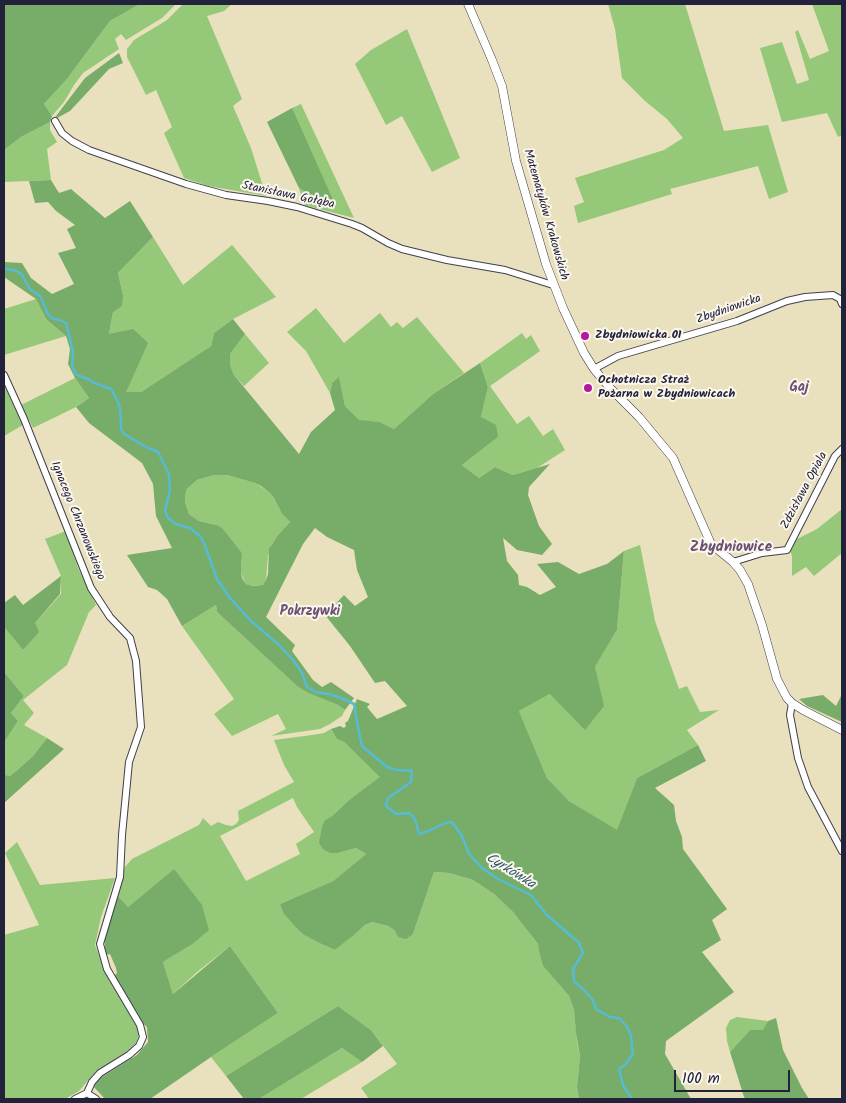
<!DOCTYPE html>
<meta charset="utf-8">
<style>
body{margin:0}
#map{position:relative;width:846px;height:1103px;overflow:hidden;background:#e9e1bd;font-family:Kalam,sans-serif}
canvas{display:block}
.frame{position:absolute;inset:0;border:5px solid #22223b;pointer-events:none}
.scale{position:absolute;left:674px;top:1070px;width:116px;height:22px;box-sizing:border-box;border:2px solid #22223b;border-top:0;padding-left:6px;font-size:15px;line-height:18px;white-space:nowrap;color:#22223b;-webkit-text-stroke:4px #fbf7ec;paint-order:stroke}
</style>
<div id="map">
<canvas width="846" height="1103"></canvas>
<div class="frame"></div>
<div class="scale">100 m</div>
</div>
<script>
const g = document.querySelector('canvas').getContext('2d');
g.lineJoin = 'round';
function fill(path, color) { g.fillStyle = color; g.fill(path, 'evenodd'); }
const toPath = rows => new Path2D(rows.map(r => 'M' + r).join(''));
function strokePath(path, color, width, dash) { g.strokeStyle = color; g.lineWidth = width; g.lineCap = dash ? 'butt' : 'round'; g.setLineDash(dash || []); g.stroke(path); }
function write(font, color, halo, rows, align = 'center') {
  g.font = font + ' Kalam,sans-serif'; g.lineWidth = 4; g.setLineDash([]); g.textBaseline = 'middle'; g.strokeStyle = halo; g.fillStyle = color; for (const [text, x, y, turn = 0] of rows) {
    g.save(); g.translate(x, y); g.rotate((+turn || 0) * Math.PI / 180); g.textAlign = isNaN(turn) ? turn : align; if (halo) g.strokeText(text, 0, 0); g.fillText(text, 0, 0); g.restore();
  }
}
const green = toPath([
 [140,4,176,4,162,18,126,40,121,34,115,39,119,49,83,73,74,85,64,102,52,116,44,104,67,79,110,21],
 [183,4,232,4,224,11,207,16,242,99,233,106,251,148,266,196,208,186,184,178,164,133,172,127,156,90,146,95,127,57,127,49,134,40,167,20],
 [608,4,685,4,724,131,768,125,788,192,769,199,758,166,670,189,672,194,578,223,574,206,584,202,575,178,664,150,683,138,667,119,645,101,622,78,615,29],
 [812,4,842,4,842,135,838,137,827,113,782,122,760,48,782,42,797,84,809,80,795,32,798,30,810,59,829,51],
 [407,29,460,158,432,172,402,116,386,125,355,64,371,50],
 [301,104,354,218,304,205,299,188,310,195,292,108],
 [50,122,50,130,57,142,47,149,51,180,4,182,4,150,21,137],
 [153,237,183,285,232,245,276,297,233,319,214,333,211,346,141,392,125,392,109,334,113,312,123,295,118,273],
 [36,299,46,319,66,336,4,355,4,309],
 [316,308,344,343,380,313,391,327,397,322,403,328,417,317,464,373,433,394,394,429,380,422,359,421,345,406,339,378,332,383,330,393,306,351,287,332],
 [522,333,526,339,531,335,540,351,490,386,517,424,529,416,543,436,553,429,565,450,537,468,513,475,495,467,479,478,462,465,498,437,481,417,488,387,480,363],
 [245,334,269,363,244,386,234,375,230,365,230,354],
 [75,378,89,398,76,407,33,428,21,405],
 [4,385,23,425,4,436],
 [214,475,227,475,255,483,260,486,270,493,274,498,282,514,290,522,278,535,272,544,268,556,266,580,263,585,251,586,246,584,243,578,241,572,242,553,216,525,199,521,189,514,185,502,185,495,187,489,197,480],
 [842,509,842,553,814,576,806,567,792,576,792,556,789,548,795,540,817,529],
 [66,531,78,568,96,605,89,612,67,665,23,700,34,713,24,725,47,738,33,756,10,776,4,775,4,761,5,741,18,721,11,713,24,696,4,672,4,627,23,650,35,623,61,594,61,576,45,539],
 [640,545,655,621,679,689,687,686,700,712,719,710,687,730,698,745,637,778,617,831,569,801,547,778,519,711,550,694,595,667,617,630,624,551],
 [216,605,217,612,297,686,338,705,345,710,342,716,330,724,320,729,271,736,286,729,278,714,232,736,214,714,234,699,182,626],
 [331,729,337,739,344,742,381,777,349,800,332,816,325,820,338,853,356,848,366,854,333,881,280,904,283,913,298,930,304,935,319,943,335,950,353,936,365,925,372,922,388,926,394,930,398,937,413,934,434,872,449,873,473,880,494,894,513,912,538,944,539,952,543,966,569,996,574,1010,577,1041,580,1056,577,1087,579,1099,369,1099,361,1088,397,1064,371,1030,338,1006,226,1076,211,1057,278,1013,230,946,197,972,173,994,163,962,191,945,173,870,128,907,117,895,124,868,132,859,199,825,203,818,211,826,218,822,226,825,232,826,236,824,239,820,238,811,294,782,284,765,274,740,312,735,324,733],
 [293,798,297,807,314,832,296,844,300,854,246,881,220,836],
 [17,842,40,885,115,878,101,917,95,945,105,971,137,1026,139,1035,136,1043,126,1052,96,1071,79,1091,65,1099,4,1099,4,935,39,925,5,853],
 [737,1017,768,1021,764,1030,750,1030,730,1052,727,1041,726,1028,730,1020],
 [342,1048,362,1062,301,1099,259,1099]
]);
const forest = toPath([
 [4,4,140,4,110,21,67,79,44,104,52,116,50,122,21,137,4,150],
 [119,53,123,63,109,69,70,111,57,118,56,116,85,78],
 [292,108,333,200,310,195,299,188,267,122],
 [51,180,59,193,71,189,105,218,130,201,153,237,118,273,123,295,122,306,113,312,109,334,133,329,148,343,126,392,141,392,211,346,214,333,233,319,245,334,230,354,230,365,234,375,299,454,311,432,335,410,330,393,332,383,339,377,345,406,359,420,380,422,394,429,433,394,480,363,488,387,481,417,496,425,498,437,462,465,479,478,495,467,513,475,550,464,529,487,528,495,539,526,552,544,542,555,517,550,503,538,507,561,518,575,519,585,527,587,540,595,556,587,537,564,558,562,579,574,607,564,624,551,617,630,595,667,604,706,585,730,550,694,519,711,547,778,569,801,617,830,637,778,698,745,706,761,655,788,674,805,676,821,682,837,683,849,727,909,712,920,721,940,702,952,734,992,666,1041,665,1054,691,1099,579,1099,577,1087,580,1056,576,1033,574,1010,569,996,543,966,539,952,538,944,513,912,494,894,473,880,449,873,434,872,413,934,406,939,398,937,394,930,388,926,372,922,365,925,353,936,335,950,319,943,304,935,298,930,283,913,280,904,333,881,366,854,356,848,338,853,330,853,323,849,319,843,322,827,325,820,332,816,349,800,380,777,344,742,337,739,331,729,340,726,344,728,346,726,345,723,348,721,357,699,370,704,367,707,377,719,407,706,385,681,375,683,350,646,325,615,344,595,355,606,368,597,357,570,354,550,327,537,315,528,303,544,266,617,295,645,292,651,313,680,322,687,331,682,354,698,345,710,338,705,307,692,297,686,217,612,216,605,182,626,167,599,157,590,148,587,127,555,172,548,156,516,153,484,142,463,89,423,76,407,89,398,75,378,68,364,70,349,66,336,46,319,36,299,4,277,4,262,22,263,31,278,52,294,74,284,58,253,76,248,67,229,75,225,56,211,48,202,35,203,29,181],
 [214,475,227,475,255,483,261,486,270,493,274,498,282,514,290,522,278,535,269,549,268,574,266,580,263,585,252,586,246,584,242,578,241,572,242,553,222,528,216,525,199,521,189,514,185,502,185,495,187,489,197,480],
 [61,576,60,594,35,623,39,632,23,650,4,627,4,603,15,595,23,605],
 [4,672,24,696,11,713,18,721,5,741,4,761],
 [842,694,842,722,807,706,799,699,823,695,836,706],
 [47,738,64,749,4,803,4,773,5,775,10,776,16,771,33,756],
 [174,869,202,905,209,930,191,945,163,962,173,994,230,946,278,1013,211,1057,150,1099,105,1099,94,1087,97,1080,137,1055,148,1042,147,1027,139,1020,114,976,117,973,116,968,110,954,105,955,105,939,117,895,128,907],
 [338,1006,371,1030,383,1046,362,1062,342,1048,259,1099,244,1099,226,1076],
 [776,1018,783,1050,802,1088,809,1099,746,1099,744,1097,730,1052,750,1030,763,1030,768,1021]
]);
const stream = toPath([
 [4,267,7,269,17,271,22,275,30,289,40,296,49,316,54,319,60,320,66,323,73,352,72,366,75,372,77,375,88,379,94,383,111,389,117,400,120,408,121,429,124,434,146,447,158,452,169,474,170,490,165,511,168,518,176,524,190,528,200,536,204,543,217,579,230,598,251,621,278,644,293,660,302,673,307,687,315,692,329,694,341,698,354,704,358,727,362,746,387,767,397,770,412,771,411,782,388,798,386,806,396,814,409,813,415,819,419,834,431,830,445,823,452,822,462,836,469,854,482,868,498,879,531,895,546,914,579,943,583,953,573,969,574,981,584,990,593,1000,596,1009,610,1017,619,1018,628,1028,631,1036,633,1054,625,1065,619,1069,623,1085,632,1099]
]);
const minor = toPath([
 [55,121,62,133,72,141,89,150,186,184,226,195,268,201,297,207,352,224,362,228,388,243,402,249,447,260,505,270,553,285],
 [594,369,618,356,737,321,787,301,805,297,833,295,840,299,842,304],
 [4,375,24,419,91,588,110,617,130,638,136,661,141,727,129,762,122,835,120,877,100,944,107,969,140,1025,143,1037,139,1046,129,1055,100,1073,92,1082,87,1093,75,1099],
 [733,562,762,553,787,550,835,456,842,449],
 [792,703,790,715,798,758,808,787,842,851],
 [87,1093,96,1099]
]);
const tertiary = toPath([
 [468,4,492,60,502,86,516,161,546,264,563,308,584,353,594,369,610,388,639,417,673,458,711,544,733,562,740,570,748,584,762,625,777,679,787,698,792,703,803,710,842,730]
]);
const markers = [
 [585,336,5,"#b5179e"],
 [588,388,5,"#b5179e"]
];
const streetNames = [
 ["Stanisława Gołąba",288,196,12],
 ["Matematyków Krakowskich",545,215,74],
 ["Zbydniowicka",729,310,-19],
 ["Zdzisława Opiala",805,491,-62],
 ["Ignacego Chrzanowskiego",77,521,68]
];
const poiNames = [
 ["Zbydniowicka 01",595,336],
 ["Ochotnicza Straż",598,381],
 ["Pożarna w Zbydniowicach",598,395]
];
const neighbourhoodNames = [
 ["Gaj",799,389],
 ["Pokrzywki",310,613]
];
const waterNames = [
 ["Cyrkówka",510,872,32]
];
const quarterNames = [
 ["Zbydniowice",731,548]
];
fill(green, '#95c879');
fill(forest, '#78ac69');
strokePath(stream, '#55bcd3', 2.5);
strokePath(minor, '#403f4e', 8);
strokePath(tertiary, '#403f4e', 9);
strokePath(minor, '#fff', 6);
strokePath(tertiary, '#fff', 8);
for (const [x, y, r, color] of markers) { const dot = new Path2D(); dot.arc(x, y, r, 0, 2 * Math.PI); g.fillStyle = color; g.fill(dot); strokePath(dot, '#fbf7ec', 2); }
write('12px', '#22223b', '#fbf7ec', streetNames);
write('bold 12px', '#22223b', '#fbf7ec', poiNames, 'left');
write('bold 14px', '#6a5173', '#fbf7ec', neighbourhoodNames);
write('italic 14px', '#345870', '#fbf7ec', waterNames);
write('bold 15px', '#6a5173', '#fbf7ec', quarterNames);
</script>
